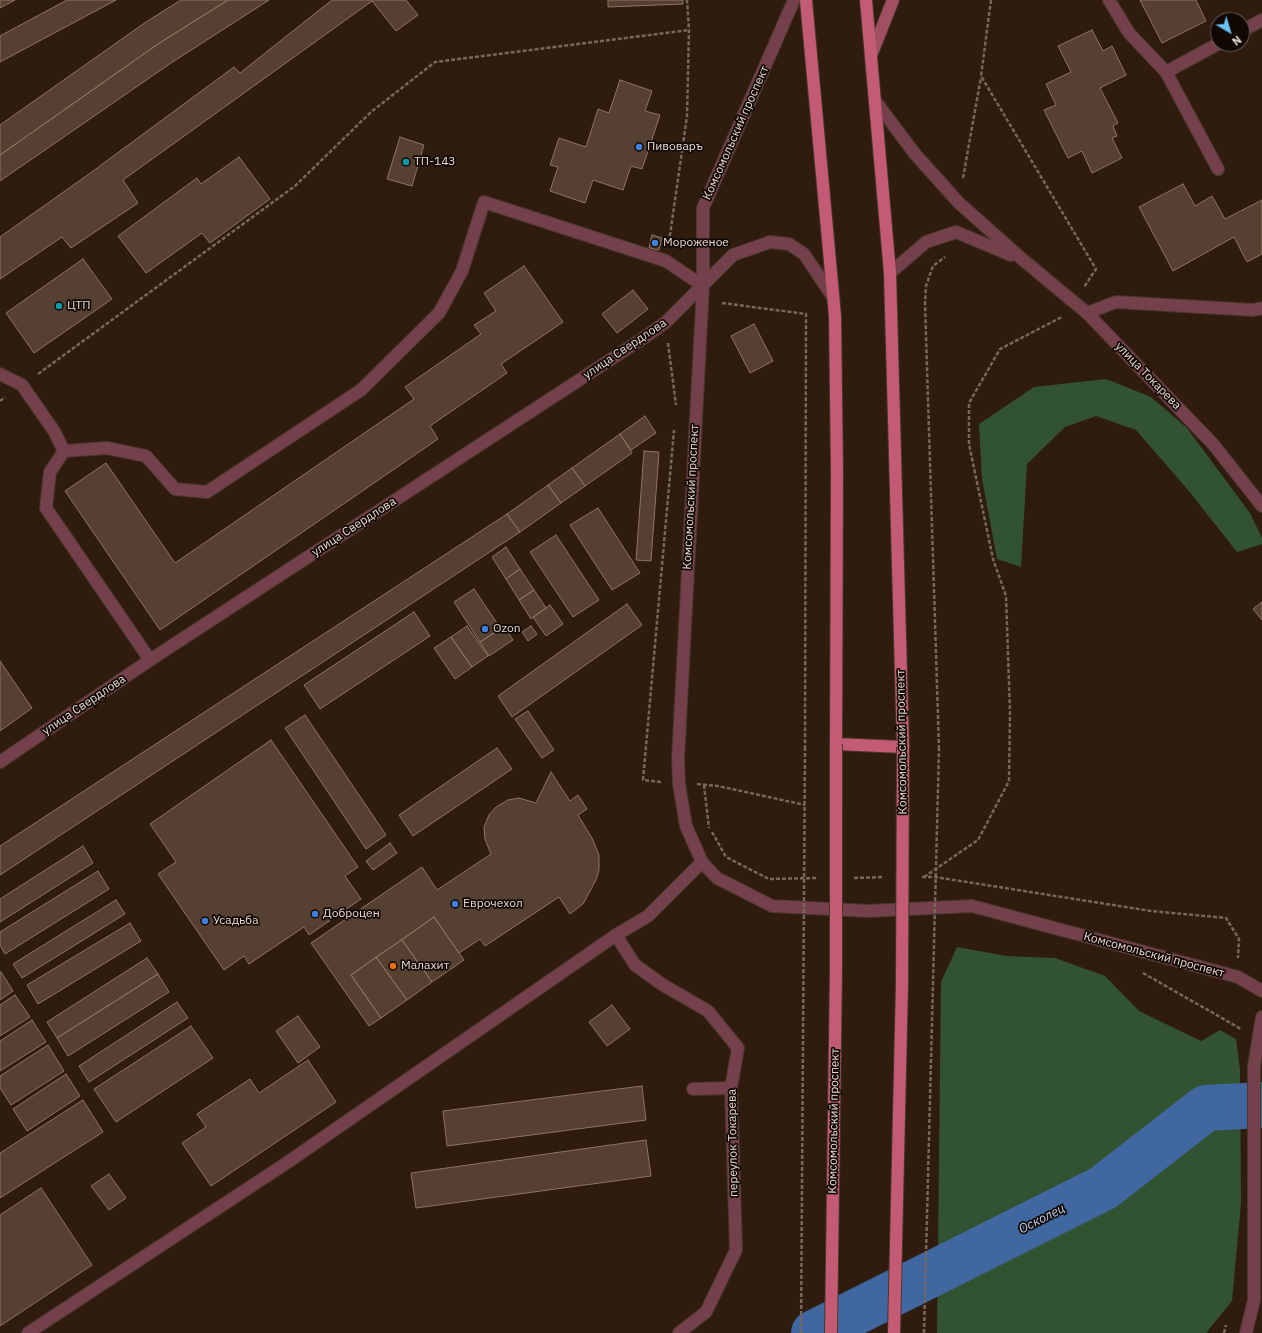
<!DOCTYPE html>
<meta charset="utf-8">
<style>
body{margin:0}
#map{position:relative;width:1262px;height:1333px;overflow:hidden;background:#2f1c0e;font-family:"IBM Plex Sans",sans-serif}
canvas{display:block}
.north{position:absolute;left:1210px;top:12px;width:40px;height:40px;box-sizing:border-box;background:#110804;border:1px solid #675c56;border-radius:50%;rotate:142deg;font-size:11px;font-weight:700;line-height:16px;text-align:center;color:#e8dad2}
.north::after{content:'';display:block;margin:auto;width:14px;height:18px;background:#6ac3f1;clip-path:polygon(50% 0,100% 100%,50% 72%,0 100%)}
</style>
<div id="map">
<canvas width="1262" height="1333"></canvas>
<div class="north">N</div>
</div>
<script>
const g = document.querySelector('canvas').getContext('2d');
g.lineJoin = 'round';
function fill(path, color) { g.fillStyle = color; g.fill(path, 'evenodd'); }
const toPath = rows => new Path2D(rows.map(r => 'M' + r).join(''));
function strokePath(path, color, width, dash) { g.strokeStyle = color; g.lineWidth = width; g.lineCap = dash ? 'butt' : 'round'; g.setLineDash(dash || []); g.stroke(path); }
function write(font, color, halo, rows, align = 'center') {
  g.font = font + ' "IBM Plex Sans",sans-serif'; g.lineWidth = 3.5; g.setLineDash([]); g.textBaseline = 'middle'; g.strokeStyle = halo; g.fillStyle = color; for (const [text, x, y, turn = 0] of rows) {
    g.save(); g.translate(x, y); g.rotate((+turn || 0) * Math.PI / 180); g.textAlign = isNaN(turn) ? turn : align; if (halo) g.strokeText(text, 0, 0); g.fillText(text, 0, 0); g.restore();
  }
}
const green = toPath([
 [1106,379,1151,397,1187,428,1250,513,1262,538,1262,544,1237,552,1188,490,1136,430,1096,416,1065,427,1027,464,1021,567,997,559,982,479,979,424,1034,387],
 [957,947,1007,956,1055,958,1105,976,1139,1011,1201,1041,1220,1030,1236,1039,1240,1070,1241,1203,1232,1301,1206,1333,937,1333,941,982]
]);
const river = toPath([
 [814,1333,1103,1188,1206,1108,1262,1105]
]);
const building = toPath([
 [0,0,15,0,0,8,0,0],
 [67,0,116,0,0,62,0,36,67,0],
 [181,0,228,0,158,44,0,155,0,125,146,22,181,0],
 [228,0,269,0,171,63,0,181,0,155,158,44,228,0],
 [332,0,406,0,418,15,396,31,372,1,123,180,138,203,71,248,62,237,0,279,0,237,89,174,234,67,240,73,332,0],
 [608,0,683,0,683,4,608,7,608,0],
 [1140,0,1196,0,1206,21,1162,43,1140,0],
 [1092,30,1103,51,1112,46,1126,75,1100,88,1118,123,1113,126,1117,136,1112,138,1122,158,1092,173,1082,151,1068,158,1044,110,1056,105,1046,84,1071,72,1058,46,1092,30],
 [620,80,652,91,645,111,660,115,642,169,631,166,623,190,593,180,585,203,550,191,558,167,550,165,559,138,586,147,598,109,609,113,620,80],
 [400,137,424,145,412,186,387,179,400,137],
 [239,157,270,199,210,243,202,233,146,273,118,236,197,178,201,184,239,157],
 [1183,184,1195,206,1212,196,1225,219,1262,200,1262,254,1247,262,1234,237,1173,271,1139,207,1183,184],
 [652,235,662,238,659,250,649,248,652,235],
 [83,259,112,299,34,353,6,313,83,259],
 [524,266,563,322,501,364,507,373,430,426,438,439,160,630,65,491,106,463,175,563,414,399,405,387,481,334,474,325,496,311,484,293,524,266],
 [633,290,648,309,617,333,602,314,633,290],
 [754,324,773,361,750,373,731,336,754,324],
 [645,416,656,433,631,450,620,434,645,416],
 [620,434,632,453,585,486,572,468,620,434],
 [644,451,659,452,651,561,636,560,644,451],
 [572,468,585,486,561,503,548,485,572,468],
 [548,485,561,503,520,532,507,514,548,485],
 [598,508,640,573,612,590,570,525,598,508],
 [507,514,520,532,0,875,0,846,507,514],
 [556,535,599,600,573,617,530,552,556,535],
 [506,547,520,569,506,579,492,557,506,547],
 [520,569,534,590,519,600,506,579,520,569],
 [474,589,501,629,480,642,454,602,474,589],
 [534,590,546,608,531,619,519,600,534,590],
 [1262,602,1262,620,1253,609,1262,602],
 [627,604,642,625,512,717,498,696,627,604],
 [550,605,563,624,546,636,533,617,550,605],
 [414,612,430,636,320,709,304,685,414,612],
 [467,626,488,656,472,667,451,637,467,626],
 [504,626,513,640,489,656,480,642,504,626],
 [531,626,537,634,528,641,522,632,531,626],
 [451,637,472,667,455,679,434,648,451,637],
 [0,661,32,708,0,731,0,661],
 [528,711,554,750,542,758,515,719,528,711],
 [305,715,386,835,366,849,285,728,305,715],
 [271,740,358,867,345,876,361,899,309,935,304,927,249,964,244,956,224,970,158,874,176,862,150,824,271,740],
 [497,748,512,769,413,836,399,815,497,748],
 [551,772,570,801,578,795,587,809,578,815,592,838,599,855,599,870,596,880,583,904,570,914,559,897,485,946,480,939,459,953,434,917,351,975,381,1018,369,1026,311,943,422,867,437,890,491,854,485,839,484,827,489,815,496,807,508,800,519,798,536,803,551,772],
 [390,843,397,853,373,870,366,861,390,843],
 [83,846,93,863,0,922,0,899,83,846],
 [98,871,109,889,5,954,0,945,0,932,98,871],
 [116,900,125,914,22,978,13,964,116,900],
 [434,917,464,960,432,982,402,940,434,917],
 [130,923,141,941,38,1004,27,985,130,923],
 [402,940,432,982,407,1000,376,957,402,940],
 [376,957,407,1000,381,1018,351,975,376,957],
 [147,958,158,974,57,1038,47,1022,147,958],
 [1,972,13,991,0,1000,0,973,1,972],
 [158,974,169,992,68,1056,57,1038,158,974],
 [15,995,30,1017,0,1036,0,1005,15,995],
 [177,1002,188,1018,89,1082,79,1066,177,1002],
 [612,1005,630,1029,607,1046,589,1022,612,1005],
 [298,1016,320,1047,298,1063,276,1031,298,1016],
 [32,1020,46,1042,0,1071,0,1041,32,1020],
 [191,1026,213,1058,116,1122,94,1089,191,1026],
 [48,1045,64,1071,11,1105,0,1088,0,1076,48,1045],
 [308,1060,336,1102,211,1186,182,1143,206,1127,197,1114,250,1079,259,1093,308,1060],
 [66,1074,80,1096,27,1131,13,1109,66,1074],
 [642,1086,646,1120,447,1146,443,1111,642,1086],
 [83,1100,103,1132,0,1198,0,1153,83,1100],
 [646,1140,651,1176,416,1208,411,1173,646,1140],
 [109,1174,126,1198,109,1210,91,1186,109,1174],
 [41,1188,92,1265,0,1326,0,1215,41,1188]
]);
const path = toPath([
 [991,0,981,76,1096,269,1084,287],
 [963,178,981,77],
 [669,242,687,116,689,30,687,0],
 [722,303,806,314,805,747],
 [668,343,676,405],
 [38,374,295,186,371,112,435,62,689,30],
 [0,401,5,397],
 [939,749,925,304,926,286,933,266,945,257],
 [661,782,643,780,674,430],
 [697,784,718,786,805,805],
 [704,785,709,828],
 [712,832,726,857,769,879,817,878],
 [922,877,935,877,1151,911,1226,918,1239,939,1238,958],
 [924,877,978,840,1009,781,1010,712,1006,596,993,559,969,444,969,403,1000,349,1062,317],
 [854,878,883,877],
 [1143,973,1241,1029],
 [1224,1333,1226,1325]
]);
const lane = toPath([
 [1109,0,1129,33,1166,72,1218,44],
 [1242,31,1262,20],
 [1166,72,1218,169],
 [0,374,22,385,54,431,64,451],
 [150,660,46,508,50,472,64,451,107,448,146,456,175,489,207,492,361,390,439,313,462,271,484,202,666,261,703,286],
 [693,1089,731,1088],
 [28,1333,288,1162,616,935]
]);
const street = toPath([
 [794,0,703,208,703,286,678,759,679,784,686,826,702,862,717,878,772,906,868,911,972,906,1238,977,1262,991],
 [876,102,915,154,959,203,1022,259,1087,313,1213,444,1262,506],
 [890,273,926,242,956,232,1011,255],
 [1087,313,1116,302,1253,310,1262,308],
 [0,762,150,660,642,339,666,322,733,255,770,242,789,244,804,254,833,297],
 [679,1333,706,1312,736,1250,731,1088,738,1048,708,1011,663,985,635,965,616,935,648,916,702,862],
 [1246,1333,1254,1300,1254,1066,1262,1017]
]);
const secondary = toPath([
 [872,53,893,0]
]);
const primary = toPath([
 [806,0,835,316,837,472,836,744,903,747,890,273,866,0]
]);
const pathBridge = toPath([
 [801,1333,805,747],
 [924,1333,939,749]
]);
const primaryBridge = toPath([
 [831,1333,836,968,836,744],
 [894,1333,902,983,903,747]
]);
const markers = [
 [639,147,4,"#3f7fe0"],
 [406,162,4,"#0f9aa8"],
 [655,243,4,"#3f7fe0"],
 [59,306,4,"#0f9aa8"],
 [485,629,4,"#3f7fe0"],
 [455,904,4,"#3f7fe0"],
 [315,914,4,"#3f7fe0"],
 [205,921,4,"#3f7fe0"],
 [393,966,4,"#e8710a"]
];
const streetNames = [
 ["Комсомольский проспект",736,133,-66],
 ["улица Свердлова",625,349,-34],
 ["улица Токарева",1148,376,46],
 ["Комсомольский проспект",691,497,-87],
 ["улица Свердлова",354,527,-33],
 ["улица Свердлова",84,705,-34],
 ["Комсомольский проспект",902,742,-91],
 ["Комсомольский проспект",1154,955,15],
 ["Комсомольский проспект",834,1121,-89],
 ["переулок Токарева",733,1143,-91]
];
const poiNames = [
 ["Пивоваръ",647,147],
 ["ТП-143",414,162],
 ["Мороженое",663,243],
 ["ЦТП",67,306],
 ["Ozon",493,629],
 ["Еврочехол",463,904],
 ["Доброцен",323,914],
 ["Усадьба",213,921],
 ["Малахит",401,966]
];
const waterNames = [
 ["Осколец",1042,1219,-27]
];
fill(green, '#325332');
strokePath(river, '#40679f', 46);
fill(building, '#554031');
strokePath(building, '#8c7564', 1);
strokePath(lane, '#493729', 14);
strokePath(street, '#493729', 14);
strokePath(secondary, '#493729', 14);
strokePath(primary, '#493729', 14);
strokePath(path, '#78675c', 2.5, [4, 2]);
strokePath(lane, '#73404b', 12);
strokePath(street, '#73404b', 12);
strokePath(secondary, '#a15063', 12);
strokePath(primary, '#c45b75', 12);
strokePath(primaryBridge, '#493729', 14, []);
strokePath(pathBridge, '#78675c', 2.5, [4, 2]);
strokePath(primaryBridge, '#c45b75', 12);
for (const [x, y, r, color] of markers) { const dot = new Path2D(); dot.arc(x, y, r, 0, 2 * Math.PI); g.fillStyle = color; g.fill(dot); strokePath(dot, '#110804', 1.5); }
write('12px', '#e8dad2', '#110804', streetNames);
write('12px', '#e8dad2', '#110804', poiNames, 'left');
write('italic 13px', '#bad0f1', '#110804', waterNames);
</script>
